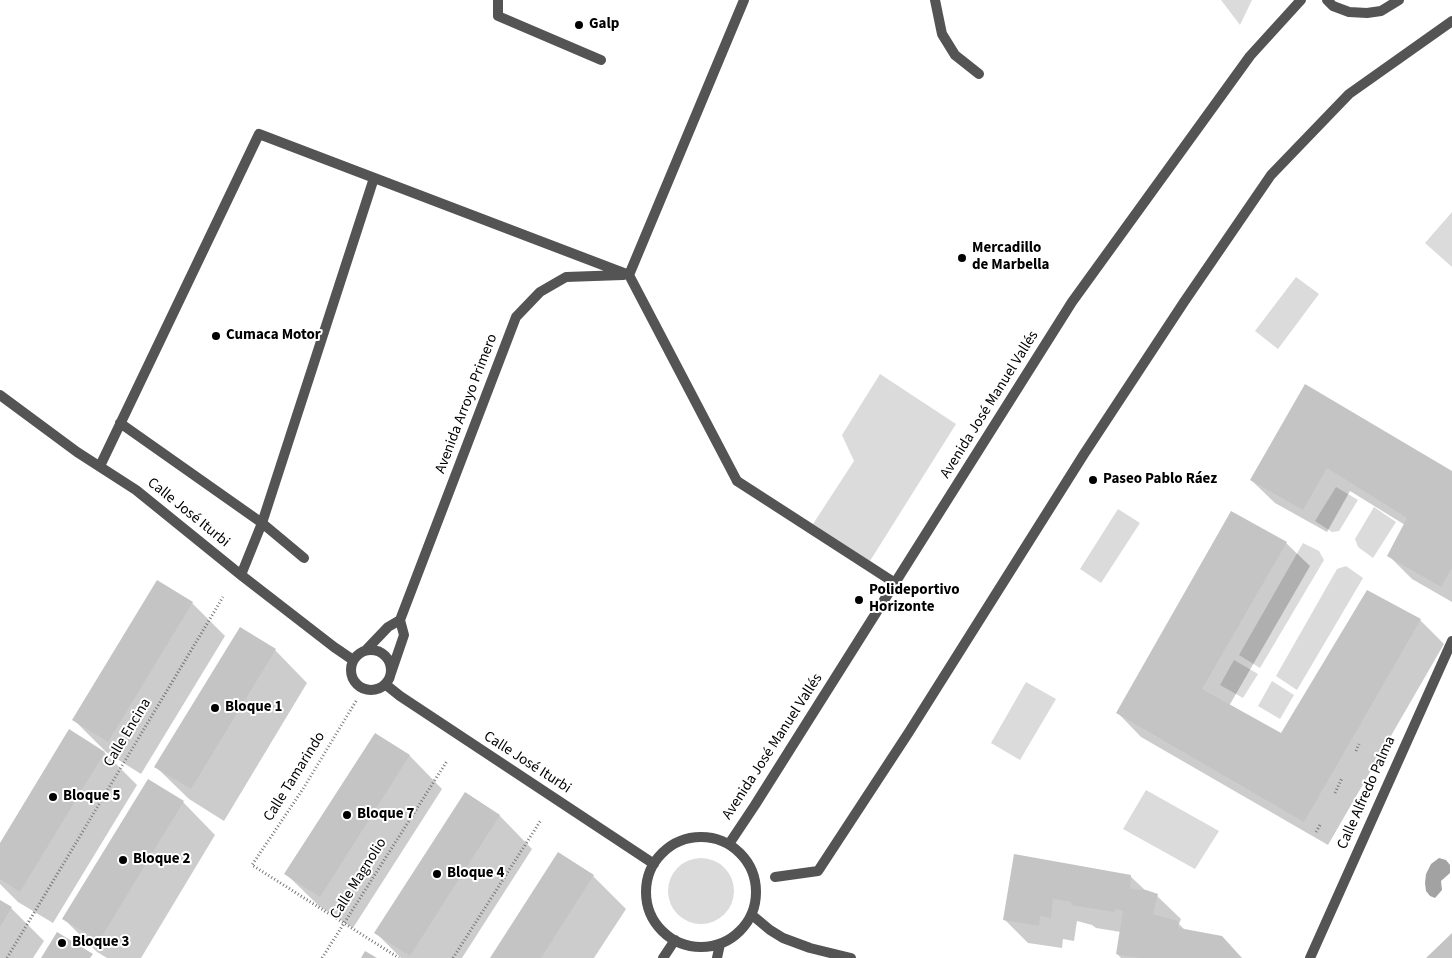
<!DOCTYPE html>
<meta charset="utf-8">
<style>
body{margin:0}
canvas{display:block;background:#fff}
</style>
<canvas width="1452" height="958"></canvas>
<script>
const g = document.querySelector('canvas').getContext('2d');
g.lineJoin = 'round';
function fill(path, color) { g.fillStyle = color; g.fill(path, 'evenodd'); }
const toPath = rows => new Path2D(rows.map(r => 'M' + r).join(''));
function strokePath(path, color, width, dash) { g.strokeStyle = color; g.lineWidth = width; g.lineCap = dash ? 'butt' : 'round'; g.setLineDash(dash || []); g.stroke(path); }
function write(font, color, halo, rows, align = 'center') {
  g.font = font + ' "Source Sans 3",sans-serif'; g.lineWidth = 4; g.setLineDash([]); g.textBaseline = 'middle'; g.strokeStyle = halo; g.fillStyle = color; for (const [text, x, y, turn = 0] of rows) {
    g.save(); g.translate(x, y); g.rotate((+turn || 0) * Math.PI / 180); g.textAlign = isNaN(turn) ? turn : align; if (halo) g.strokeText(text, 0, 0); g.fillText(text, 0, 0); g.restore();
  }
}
const green = toPath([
 [1221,0,1252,0,1240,25],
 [1452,212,1452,267,1425,243],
 [1296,277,1319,294,1278,349,1255,331],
 [880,374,956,424,870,561,813,524,854,461,842,435],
 [1336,487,1358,500,1339,531,1332,532,1315,521],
 [1374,507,1396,522,1373,558,1358,547,1355,539],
 [1118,509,1140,523,1101,583,1080,569],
 [1303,543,1319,551,1324,560,1260,668,1239,655],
 [1346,566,1363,578,1297,690,1276,676,1337,569],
 [1234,660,1258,674,1243,698,1220,685],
 [1272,681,1294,695,1280,719,1258,706],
 [1026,682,1056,699,1020,760,991,743],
 [1146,790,1219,831,1195,869,1123,829],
 '668 891a33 33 0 1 1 66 0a33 33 0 1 1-66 0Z'
]);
const water = toPath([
 [1439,858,1446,860,1450,865,1450,873,1441,881,1442,890,1435,898,1430,896,1426,891,1425,883,1426,874,1431,864]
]);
const shadow = toPath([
 [1305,386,1452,472,1452,602,1412,579,1389,556,1405,525,1350,491,1327,532,1275,503,1251,480],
 [1286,543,1310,566,1229,706,1281,735,1420,620,1444,644,1328,845,1141,737,1118,713],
 [158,582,192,603,225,636,141,774,106,752,74,720],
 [275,650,307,683,224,821,189,799,156,767],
 [70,731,105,753,137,785,53,923,18,902,0,884,0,846],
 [375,735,410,756,442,789,353,928,319,906,286,874],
 [465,794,500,816,532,849,462,958,401,958,376,933],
 [183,802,215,835,141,958,107,958,97,952,64,919],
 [1015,856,1130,876,1146,891,1157,896,1181,919,1179,924,1186,931,1242,958,1121,958,1117,954,1121,932,1096,928,1092,925,1077,921,1074,941,1063,939,1062,948,1028,943,1004,919],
 [593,876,626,909,594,958,492,958],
 [0,902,11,908,44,941,33,958,0,958]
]);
const building = toPath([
 [1305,384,1452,471,1452,568,1441,587,1387,556,1407,518,1327,468,1303,510,1250,480],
 [1231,511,1287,542,1202,689,1281,733,1367,590,1421,619,1304,822,1116,713],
 [157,580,193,602,108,742,72,720],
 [240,627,276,649,191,789,154,767],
 [69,729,105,752,20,892,0,879,0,843],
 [375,733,410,755,320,897,284,874],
 [148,779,184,801,99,941,62,919],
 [465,792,500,815,410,956,374,933],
 [558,852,594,875,541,958,490,958],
 [1014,854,1131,875,1130,889,1146,890,1158,894,1153,914,1178,921,1179,928,1222,936,1242,958,1138,958,1116,954,1123,911,1116,909,1114,912,1071,905,1071,902,1053,899,1051,918,1040,916,1039,926,1003,920],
 [0,900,12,907,0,927],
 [57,932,93,954,90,958,41,958],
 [1452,933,1452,958,1426,958],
 [365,951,377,958,361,958]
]);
const path = toPath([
 [356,701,303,789,252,865,399,958],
 [1356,751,1359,744],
 [1335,793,1342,778],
 [1316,832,1320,825],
 [7,958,223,597],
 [322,958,447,761],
 [453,958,541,820]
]);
const service = toPath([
 [935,0,942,34,955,55,979,74]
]);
const pedestrian = toPath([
 [737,481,895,583],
 [775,877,818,871,909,732,1084,454,1184,302,1271,175,1349,94,1452,21]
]);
const minor = toPath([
 [498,0,498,16,601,60],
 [1327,0,1333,6,1349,12,1367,13,1381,11,1399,0],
 [0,395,77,452,136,490,241,575,334,647,353,660],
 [120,423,262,523,304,558],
 [100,466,259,134,629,275],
 [737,481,629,275,744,0],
 [241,575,262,523,374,178],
 '351 670a20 20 0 1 1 40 0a20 20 0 1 1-40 0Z',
 [366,650,388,627,400,620],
 [391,673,404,635,400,620,516,317,540,292,566,277,623,275],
 [385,684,400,696,654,864],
 '646 892a55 55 0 1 1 110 0a55 55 0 1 1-110 0Z',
 [729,844,755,805,1072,302,1250,56,1301,0],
 [752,915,770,930,783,938,810,948,851,958],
 [663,958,675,940],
 [717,958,720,944],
 [1310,958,1452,641]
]);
const markers = [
 [579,25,5,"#000"],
 [962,258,5,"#000"],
 [216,336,5,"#000"],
 [1093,480,5,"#000"],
 [859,600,5,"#000"],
 [215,708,5,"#000"],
 [53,797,5,"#000"],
 [347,815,5,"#000"],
 [123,860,5,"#000"],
 [437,874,5,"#000"],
 [62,943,5,"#000"]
];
const poiNames = [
 ["Galp",589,25],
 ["Mercadillo",972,249],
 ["de Marbella",972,266],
 ["Cumaca Motor",226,336],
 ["Paseo Pablo Ráez",1103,480],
 ["Polideportivo",869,591],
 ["Horizonte",869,608],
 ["Bloque 1",225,708],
 ["Bloque 5",63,797],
 ["Bloque 7",357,815],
 ["Bloque 2",133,860],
 ["Bloque 4",447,874],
 ["Bloque 3",72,943]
];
const streetNames = [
 ["Avenida Arroyo Primero",467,404,-69],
 ["Avenida José Manuel Vallés",990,405,-58],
 ["Calle José Iturbi",188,513,39],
 ["Calle Encina",128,733,-59],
 ["Avenida José Manuel Vallés",773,747,-57],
 ["Calle José Iturbi",527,763,33],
 ["Calle Tamarindo",295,777,-58],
 ["Calle Alfredo Palma",1367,793,-66],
 ["Calle Magnolio",359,879,-58]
];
fill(green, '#dbdbdb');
fill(water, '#a2a2a2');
fill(shadow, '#0003');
fill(building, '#c4c4c4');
strokePath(path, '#767676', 3, [1, 2.5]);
strokePath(service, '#545454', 10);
strokePath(pedestrian, '#545454', 10);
strokePath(minor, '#545454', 10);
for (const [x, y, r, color] of markers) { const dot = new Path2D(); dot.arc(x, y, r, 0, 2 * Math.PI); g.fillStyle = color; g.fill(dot); strokePath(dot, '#fff', 2); }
write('bold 15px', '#000', '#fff', poiNames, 'left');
write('15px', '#000', '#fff', streetNames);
</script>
